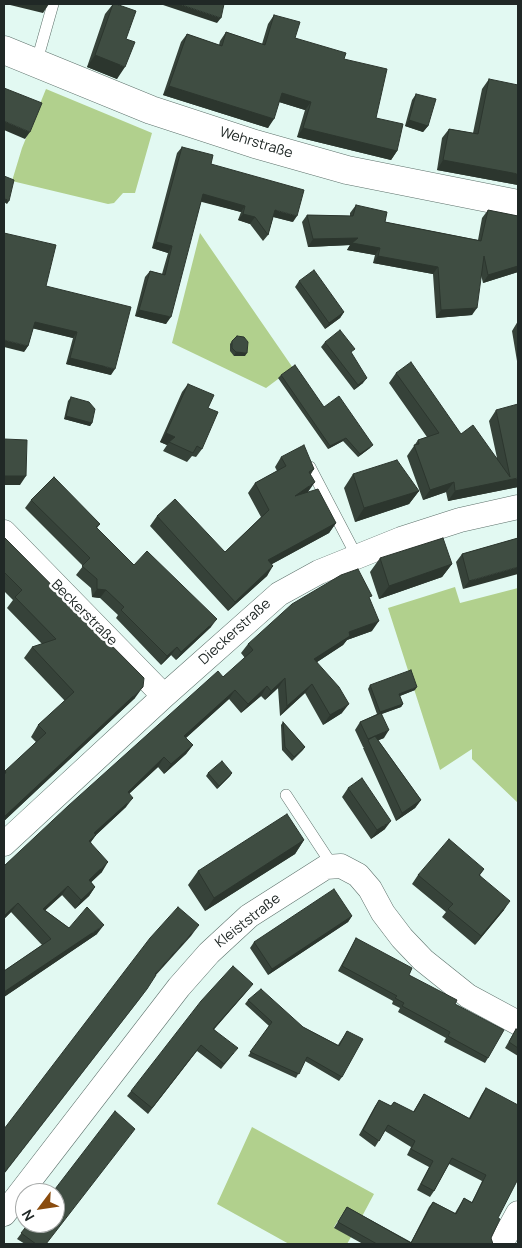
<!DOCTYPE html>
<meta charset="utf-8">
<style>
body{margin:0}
#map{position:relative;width:522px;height:1248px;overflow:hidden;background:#e2f9f2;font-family:Manrope,sans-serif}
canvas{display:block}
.frame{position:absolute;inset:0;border:5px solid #202826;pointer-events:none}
.north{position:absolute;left:15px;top:1183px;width:50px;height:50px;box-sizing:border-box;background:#fff;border:1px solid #a6a9a8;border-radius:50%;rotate:239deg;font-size:14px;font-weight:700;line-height:20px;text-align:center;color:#202826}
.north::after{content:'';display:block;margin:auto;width:18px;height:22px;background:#8a4c0e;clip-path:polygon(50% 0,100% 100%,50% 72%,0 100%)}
</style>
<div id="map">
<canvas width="522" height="1248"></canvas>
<div class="frame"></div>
<div class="north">N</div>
</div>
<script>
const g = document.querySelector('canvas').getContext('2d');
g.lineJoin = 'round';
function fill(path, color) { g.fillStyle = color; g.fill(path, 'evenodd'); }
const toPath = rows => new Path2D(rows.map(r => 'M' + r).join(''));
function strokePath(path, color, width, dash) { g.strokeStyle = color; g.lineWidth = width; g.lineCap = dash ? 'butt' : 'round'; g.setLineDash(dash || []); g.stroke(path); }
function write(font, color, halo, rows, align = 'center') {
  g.font = font + ' Manrope,sans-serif'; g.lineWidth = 5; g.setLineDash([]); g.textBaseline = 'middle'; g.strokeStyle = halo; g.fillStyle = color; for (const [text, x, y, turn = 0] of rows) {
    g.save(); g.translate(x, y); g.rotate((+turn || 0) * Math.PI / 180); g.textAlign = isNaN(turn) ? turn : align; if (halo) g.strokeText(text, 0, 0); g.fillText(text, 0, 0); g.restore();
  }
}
const green = toPath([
 [46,89,152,133,135,193,123,193,114,203,108,204,12,181,22,148],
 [200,233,293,368,266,388,172,343],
 [455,587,460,603,518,588,518,803,472,759,472,749,440,770,388,608],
 [252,1127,374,1194,359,1222,343,1213,334,1227,351,1237,347,1244,289,1244,217,1204]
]);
const lane = toPath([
 [36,64,53,4],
 [310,467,356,555],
 [286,795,332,865]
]);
const street = toPath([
 [4,532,164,696],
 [4,844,164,696,279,594,319,572,401,539,460,520,518,507],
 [4,1214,179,987,209,953,249,916,326,867,341,866,358,875,370,889,383,913,402,938,423,960,468,996,518,1023],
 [501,1244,518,1213]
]);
const secondary = toPath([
 [4,50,151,110,255,144,347,170,518,204]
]);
const wall = toPath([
 [113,4,126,39,117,79,87,67,105,14],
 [274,15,295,38,344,59,376,118,397,151,391,160,297,137,305,110,279,102,268,128,163,95,181,42,187,34,219,45,220,41,226,32,262,44,268,24],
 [489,79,518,185,437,170,442,138,449,129,473,133,482,89],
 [416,94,428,126,423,132,405,126,412,100],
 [182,147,211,164,293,222,273,217,268,235,263,241,250,224,238,220,241,212,201,201,166,324,135,316,145,277,150,271,162,274,168,253,152,248,177,153],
 [356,205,385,222,478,240,482,218,488,210,518,216,518,272,483,283,481,275,472,315,436,318,433,274,373,263,375,255,347,250,350,245,308,247,302,222,307,215,350,216,350,213],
 [299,281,344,312,340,318,325,329,295,287],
 [46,286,111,375,66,364,73,338,33,328,28,346,24,352],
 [518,321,518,367,512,331],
 [232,341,245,356,234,356,230,351,230,344],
 [325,342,363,383,354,390,321,347],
 [396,373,461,434,497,458,489,421,496,410,518,487,448,501,446,492,423,500,407,456,418,440,427,437,389,383],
 [281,375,324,407,370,448,358,457,343,441,328,449,278,378],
 [188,384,208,408,202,449,196,457,192,456,187,462,163,451,167,445,160,442,182,392],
 [71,397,92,423,90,426,64,419,68,401],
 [281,457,314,469,311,474,308,492,336,523,329,533,272,564,267,576,228,611,150,526,157,516,225,552,261,517,248,493,255,483,277,471,275,467],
 [353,474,419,491,409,504,355,522,344,488],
 [31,500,100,524,97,528,134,565,211,627,176,660,171,655,161,665,116,618,118,615,100,598,92,597,91,588,76,575,83,566,25,508],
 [4,537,135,698,4,821,4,773,36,742,31,737,38,725,65,701,24,658,32,647,42,644,7,608,13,600,4,591],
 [518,538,463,589,456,562,462,554],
 [380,558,452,564,442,577,379,599,370,572],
 [370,599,372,631,347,640,343,645,317,662,342,713,323,725,305,693,280,716,278,688,265,700,261,696,241,713,229,699,186,738,193,745,186,754,164,774,158,767,129,794,126,807,96,835,91,842,102,872,91,882,95,887,89,896,75,909,62,895,45,910,69,928,97,934,4,997,4,971,42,945,11,912,4,919,4,866,223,677,245,658,241,653,248,644],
 [370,685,415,690,400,696,403,704,401,707,382,714,384,738,378,740,421,800,415,808,396,821,363,748,364,747,363,747,355,730,360,722,377,714,368,689],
 [283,722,305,747,303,750,292,761,282,750,281,725],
 [208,773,232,773,230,776,217,789,206,776],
 [348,788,385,829,371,839,342,797],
 [304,840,295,854,205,911,188,885,198,871],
 [484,869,480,875,504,910,475,945,442,917,446,912,412,884,418,875],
 [352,916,348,922,268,975,250,948,254,942],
 [356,938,409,975,455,1004,488,1058,485,1063,444,1042,446,1038,398,1012,400,1008,392,1004,393,1001,338,971],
 [249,989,214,1029,234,1053,221,1069,197,1051,148,1114,127,1096,131,1091],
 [248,1000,303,1027,338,1045,347,1031,342,1077,339,1081,305,1061,296,1078,248,1056,269,1026,245,1004],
 [516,1029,518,1030,518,1056,505,1048],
 [486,1088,498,1218,491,1238,493,1244,363,1244,334,1228,347,1207,411,1242,429,1207,433,1202,455,1213,464,1198,472,1202,482,1181,449,1164,434,1191,430,1197,417,1190,429,1167,407,1155,411,1147,385,1131,375,1147,359,1135,375,1106,379,1100,391,1106,394,1102,413,1112,424,1094,469,1118,482,1094],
 [29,1223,47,1244,25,1244,17,1239]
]);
const shadedWall = toPath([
 [6,4,49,4,43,13],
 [160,4,179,4,221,18,217,23],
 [95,55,125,67,117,79,87,67],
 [169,86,274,119,268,128,163,95],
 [282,93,311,102,305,110,276,101],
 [409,120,428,126,423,132,405,126],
 [4,121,30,132,25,139,4,130],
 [303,128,397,151,391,160,297,137],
 [443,160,518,174,518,185,437,170],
 [203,194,245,206,241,212,198,201],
 [4,198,9,201,7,204,4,202],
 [275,210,297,216,293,222,270,216],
 [243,214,255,217,250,224,238,220],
 [358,238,380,248,375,255,347,250,350,245,308,247,313,239],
 [156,242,172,246,168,253,152,248],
 [378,256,438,267,433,274,373,263],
 [518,266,518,272,483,283,488,275],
 [477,308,472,315,436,318,441,310],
 [139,310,171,317,166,324,135,316],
 [344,312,340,318,325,329,329,323],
 [35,322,77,332,73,338,31,328],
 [4,340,28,346,24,352,4,347],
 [236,352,247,353,245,356,234,356],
 [70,358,115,369,111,375,66,364],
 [367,378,363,383,354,390,358,385],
 [66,416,92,423,90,426,64,419],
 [166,433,175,437,167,445,160,442],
 [346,438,343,441,328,449,330,446],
 [373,445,370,448,358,457,360,454],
 [4,476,26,476,20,485,4,485],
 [518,478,518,487,448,501,455,491],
 [315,482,308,492,295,496],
 [454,482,446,492,423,500,430,490],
 [419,491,409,504,355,522,364,508],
 [336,523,329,533,261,570,268,560],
 [452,564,442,577,379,599,389,586],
 [273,566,267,576,228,611,235,602],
 [518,567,518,574,463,589,469,581],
 [97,589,106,590,100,598,92,597],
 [217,619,211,627,176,660,181,652],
 [379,621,372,631,347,640,343,645,308,668,314,659,349,632],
 [177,647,171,655,161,665,167,656],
 [285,678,278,688,265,700,271,691],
 [312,684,305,693,280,716,287,706],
 [267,686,261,696,241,713,248,704],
 [143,687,135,698,4,821,4,817],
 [417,687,415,690,397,697,399,694],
 [235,690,229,699,178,745,184,736],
 [349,704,342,713,323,725,330,715],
 [403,704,401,707,378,715,380,712],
 [389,730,384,738,370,744,375,736],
 [193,745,186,754,164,774,171,764],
 [164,757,158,767,121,801,128,792],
 [232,773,230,776,217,789,219,786],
 [133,798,126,807,96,835,89,844,83,850,94,833],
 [421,800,415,808,396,821,402,813],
 [391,821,385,829,371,839,377,830],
 [304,840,295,854,205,911,214,898],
 [108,862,102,872,83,890,89,880],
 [68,886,62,895,37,918,43,909],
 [95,887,89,896,75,909,81,900],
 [510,901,504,910,475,945,481,936],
 [18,903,11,912,4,919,4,916],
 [352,916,348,922,268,975,272,969],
 [104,925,97,934,4,997,4,992],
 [199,925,191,936,147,985,155,974],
 [253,984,249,989,210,1034,213,1029],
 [147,989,139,1000,4,1174,4,1173]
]);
const building = toPath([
 [113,4,116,4,136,11,126,39,135,42,125,67,95,55,113,4],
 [179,4,224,4,221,18,179,4],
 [274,15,300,22,295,38,346,53,344,59,387,69,376,118,403,124,397,151,303,128,311,102,282,93,274,119,169,86,187,34,222,46,226,32,265,45,274,15],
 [489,79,518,85,518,174,443,160,449,129,478,134,489,79],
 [4,88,42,103,30,132,4,121,4,88],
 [416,94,436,99,428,126,409,120,416,94],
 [182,147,213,155,211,164,304,190,297,216,275,210,268,235,255,217,243,214,245,206,203,194,171,317,139,310,150,271,165,275,172,246,156,242,182,147],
 [4,176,14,180,9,201,4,198,4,176],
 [356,205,387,212,385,222,481,241,488,210,518,216,518,266,488,275,484,256,477,308,441,310,438,267,378,256,380,248,352,243,358,238,313,239,307,215,353,216,356,205],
 [4,233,56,245,46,286,131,307,115,369,70,358,77,332,35,322,28,346,4,340,4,233],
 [314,270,344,312,329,323,299,281,314,270],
 [340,330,355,349,351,352,367,378,358,385,325,342,340,330],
 [237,336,244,337,248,342,247,353,236,352,232,348,232,341,237,336],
 [411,362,461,434,473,425,510,477,496,410,518,404,518,478,455,491,454,482,430,490,414,445,419,444,418,440,439,433,396,373,411,362],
 [295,365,324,407,339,396,373,445,360,454,346,438,330,446,281,375,295,365],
 [188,384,214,395,208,408,218,412,202,449,197,446,193,453,169,442,175,437,166,433,188,384],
 [71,397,89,402,95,409,92,423,66,416,71,397],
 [4,439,27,440,26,476,4,476,4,439],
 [304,445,314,469,309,472,315,482,295,496,318,489,336,523,268,560,273,566,235,602,157,516,175,499,225,552,269,510,255,483,286,466,281,457,304,445],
 [397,460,419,491,364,508,353,474,397,460],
 [54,477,100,524,96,527,134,565,147,551,217,619,181,652,177,647,167,656,121,610,124,607,106,590,97,589,97,579,82,566,90,558,31,500,54,477],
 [4,537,144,678,143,687,4,817,4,775,6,772,5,771,46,733,38,725,74,692,32,647,56,639,15,597,22,590,4,572,4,537],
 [443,538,452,564,389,586,380,558,443,538],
 [518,538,518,567,469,581,462,554,518,538],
 [358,569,372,596,369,597,379,621,349,632,350,636,314,659,339,687,349,704,330,715,312,684,287,706,285,678,271,691,267,686,248,704,235,690,184,736,193,745,171,764,164,757,128,792,133,798,94,833,96,835,89,841,108,862,89,880,95,887,81,900,68,886,43,909,69,928,87,907,104,925,4,992,4,971,51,939,18,903,4,916,4,866,68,806,218,671,223,677,253,650,248,644,292,604,341,575,358,569],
 [411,670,417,687,399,694,403,704,380,712,370,685,411,670],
 [381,713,389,730,375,736,421,800,402,813,368,740,375,736,368,739,360,722,381,713],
 [283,722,305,747,294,757,285,747,283,722],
 [222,761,232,773,219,786,208,773,222,761],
 [362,778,391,821,377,830,348,788,362,778],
 [287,814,304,840,214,898,198,871,287,814],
 [449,839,484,869,479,875,510,901,481,936,448,909,453,904,418,875,449,839],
 [334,889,352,916,272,969,254,942,334,889],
 [178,907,199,925,155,974,156,975,147,989,4,1173,4,1129,150,938,178,907],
 [356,938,412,968,409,975,457,1000,455,1004,504,1030,488,1058,448,1036,450,1032,402,1006,404,1003,395,998,397,996,342,966,356,938],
 [233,966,253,984,213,1029,238,1048,224,1064,201,1045,152,1108,131,1091,201,1001,233,966],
 [261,989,303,1027,339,1046,347,1031,363,1039,342,1077,307,1057,299,1074,250,1052,272,1022,248,1000,261,989],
 [516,1029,518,1030,518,1048,509,1042,516,1029],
 [486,1088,518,1105,518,1179,498,1218,500,1219,491,1238,493,1244,377,1244,338,1222,347,1207,411,1243,433,1202,456,1214,464,1198,472,1203,486,1175,452,1158,434,1191,421,1184,433,1161,411,1149,415,1141,388,1125,379,1141,363,1130,379,1100,391,1106,394,1102,414,1112,424,1094,470,1119,486,1088],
 [115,1111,135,1129,46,1244,36,1244,21,1233,29,1223,55,1223,55,1193,52,1193,115,1111]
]);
const streetNames = [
 ["Wehrstraße",256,143,17],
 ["Beckerstraße",84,613,45],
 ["Dieckerstraße",235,632,-42],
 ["Kleiststraße",248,921,-38]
];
fill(green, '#b1d08d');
strokePath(lane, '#5d716b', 12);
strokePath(street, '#5d716b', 25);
strokePath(secondary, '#5d716b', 29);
strokePath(lane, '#fff', 11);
strokePath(street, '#fff', 24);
strokePath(secondary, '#fff', 28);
fill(wall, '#364239');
fill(shadedWall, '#2c362e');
fill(building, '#3f4d42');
strokePath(building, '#2c362e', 1);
write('14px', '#202826', '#fff', streetNames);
</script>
